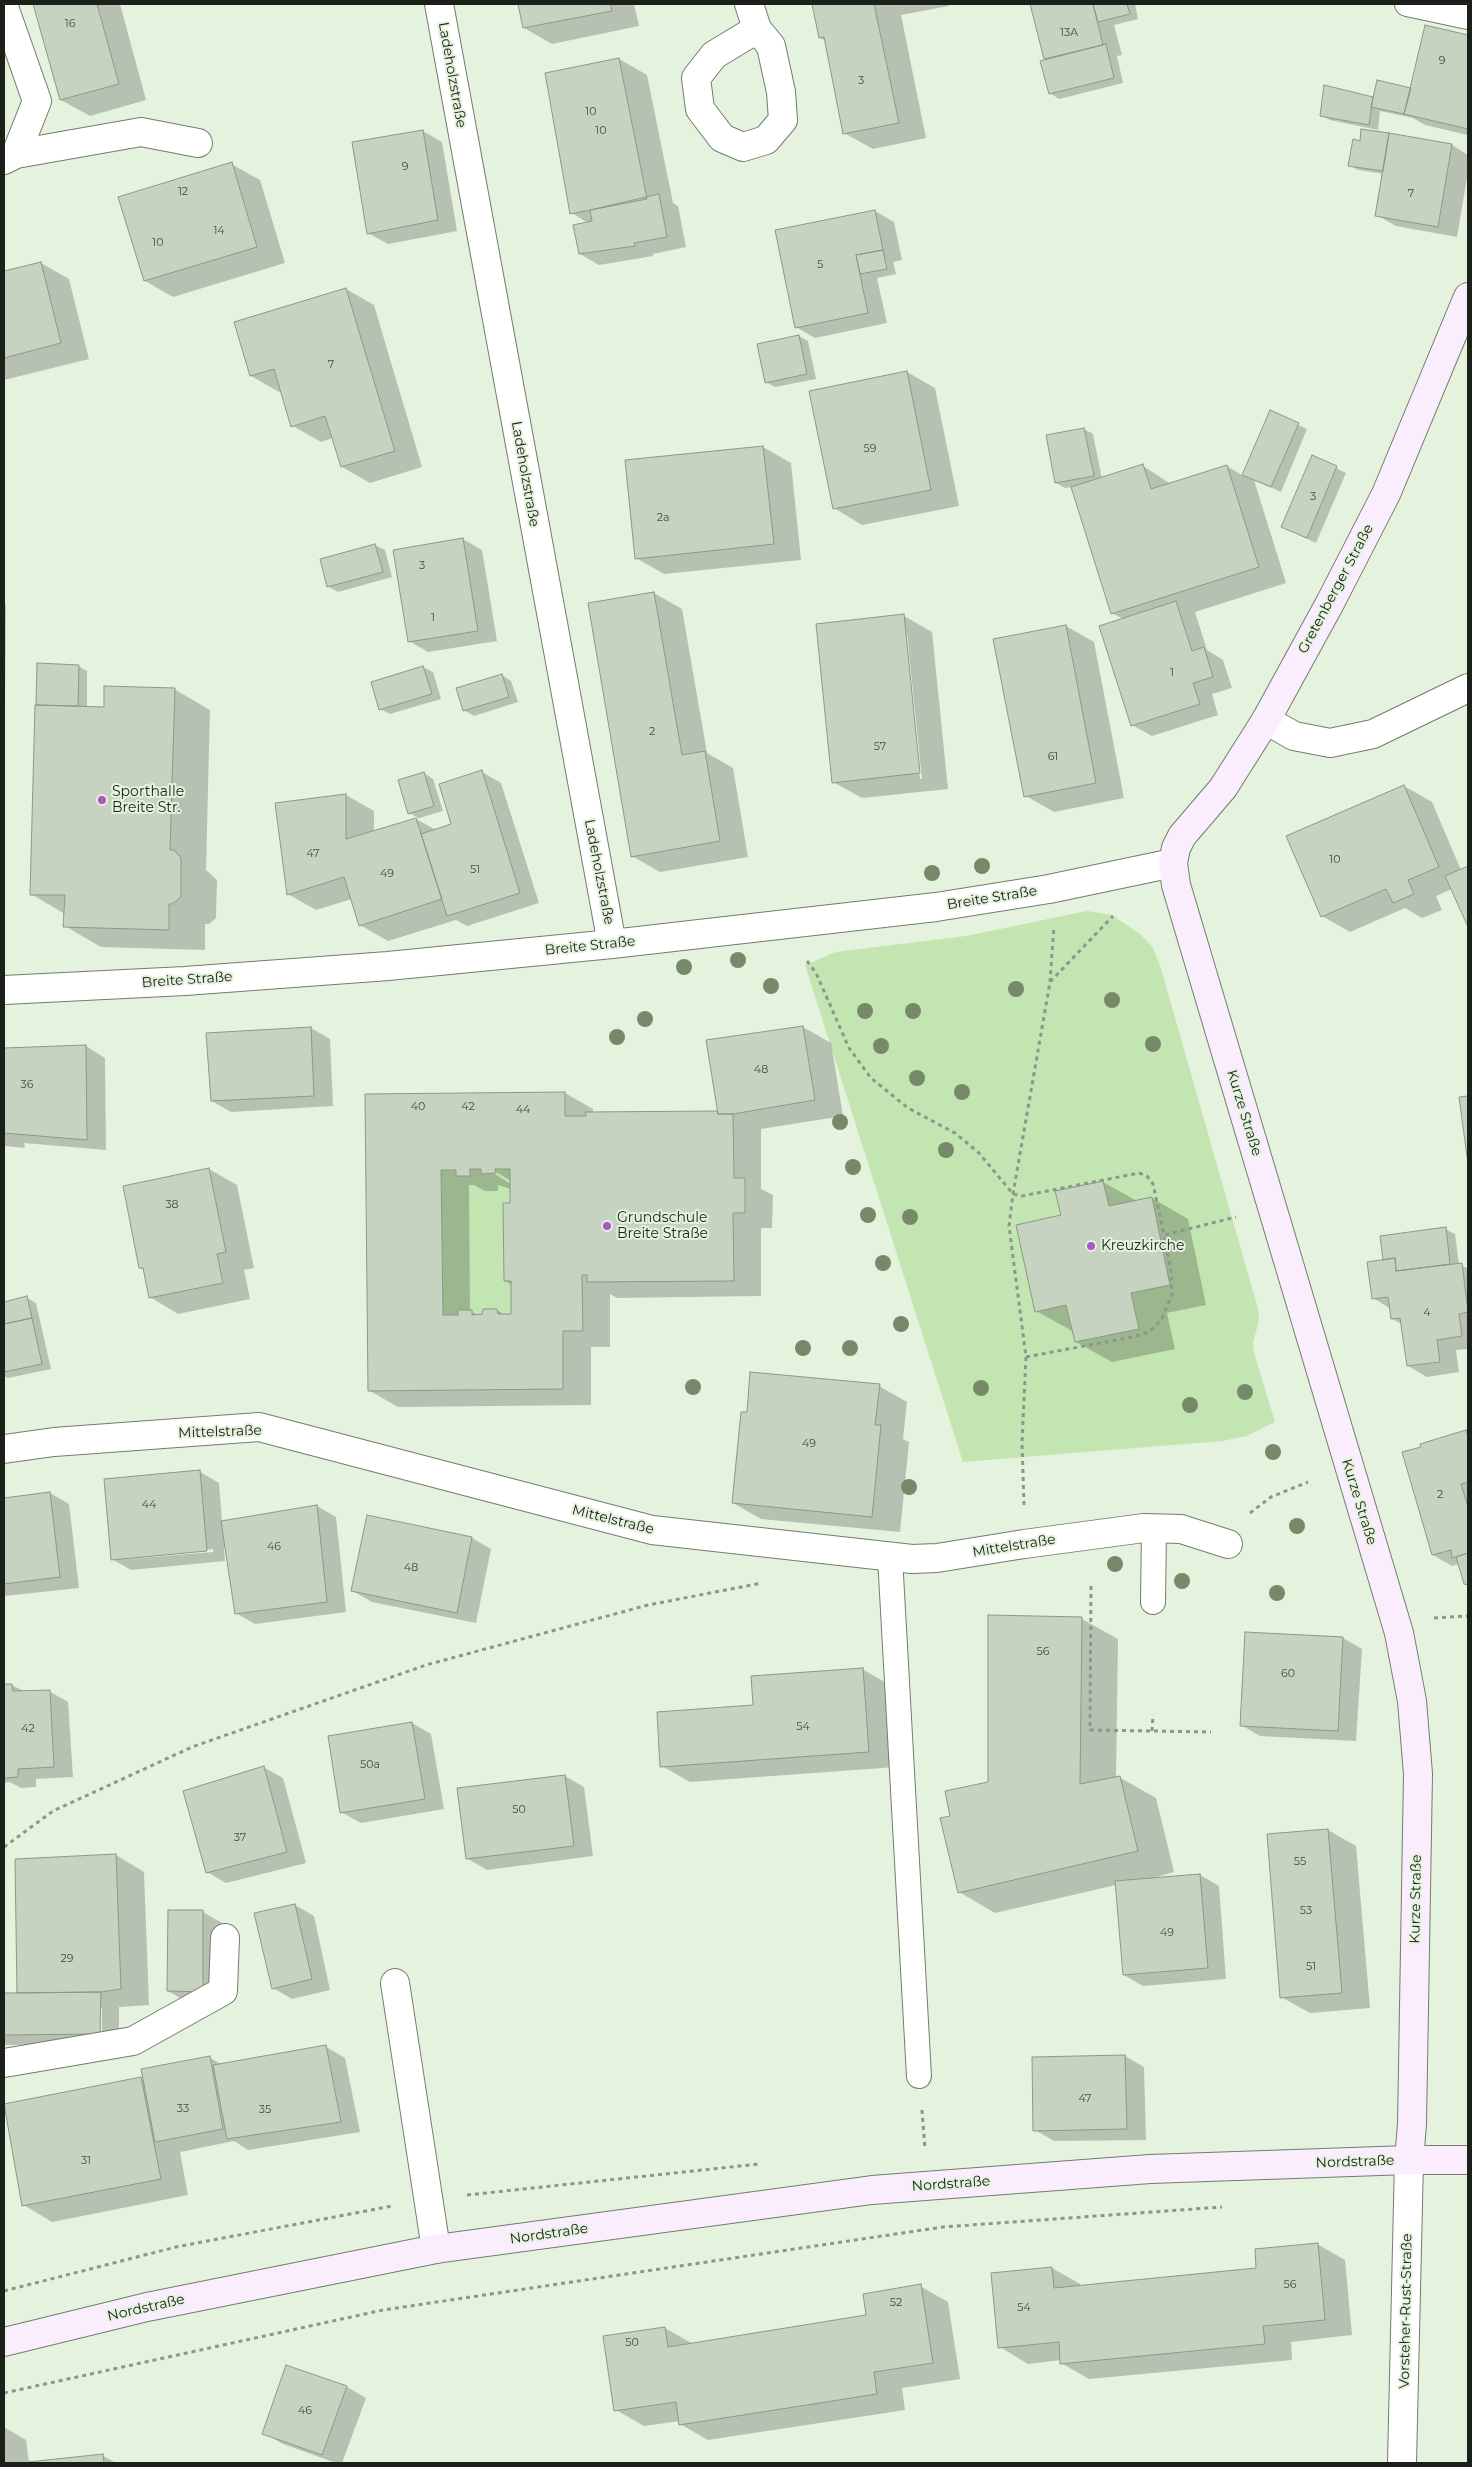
<!DOCTYPE html>
<meta charset="utf-8">
<style>
body{margin:0}
#map{position:relative;width:1472px;height:2467px;overflow:hidden;background:#e5f2de;font-family:Montserrat,sans-serif}
canvas{display:block}
.frame{position:absolute;inset:0;border:5px solid #1b2019;pointer-events:none}
</style>
<div id="map">
<canvas width="1472" height="2467"></canvas>
<div class="frame"></div>
</div>
<script>
const g = document.querySelector('canvas').getContext('2d');
g.lineJoin = 'round';
function fill(path, color) { g.fillStyle = color; g.fill(path, 'evenodd'); }
const toPath = rows => new Path2D(rows.map(r => 'M' + r).join(''));
function strokePath(path, color, width, dash) { g.strokeStyle = color; g.lineWidth = width; g.lineCap = dash ? 'butt' : 'round'; g.setLineDash(dash || []); g.stroke(path); }
function write(font, color, halo, rows, align = 'center') {
  g.font = font + ' Montserrat,sans-serif'; g.lineWidth = 4; g.setLineDash([]); g.textBaseline = 'middle'; g.strokeStyle = halo; g.fillStyle = color; for (const [text, x, y, turn = 0] of rows) {
    g.save(); g.translate(x, y); g.rotate((+turn || 0) * Math.PI / 180); g.textAlign = isNaN(turn) ? turn : align; if (halo) g.strokeText(text, 0, 0); g.fillText(text, 0, 0); g.restore();
  }
}
const green = toPath([
 [1087,911,1112,915,1140,934,1152,946,1160,965,1258,1309,1259,1320,1253,1343,1254,1353,1275,1422,1247,1436,1222,1441,963,1462,805,965,836,952,966,936],
 [470,1169,481,1169,481,1174,495,1173,495,1169,510,1169,510,1203,503,1203,504,1281,511,1281,511,1314,498,1314,497,1309,483,1309,482,1314,472,1315,472,1310,458,1310,458,1315,443,1315,441,1170,456,1170,456,1176,470,1176]
]);
const shadow = toPath([
 [35,4,123,4,120,4,146,100,90,116,61,100],
 [519,4,634,4,639,26,552,44,524,28],
 [813,4,948,4,949,6,901,15,926,138,873,149,844,133,826,41,820,38],
 [1032,4,1135,4,1138,19,1114,25,1122,55,1117,56,1123,83,1059,99,1050,93,1047,60,1045,58],
 [1425,26,1468,36,1468,135,1425,125,1413,118,1380,111,1378,130,1330,120,1321,115,1325,87,1374,99,1411,89],
 [619,59,647,75,673,203,678,206,686,247,653,254,653,256,599,265,580,254,588,223,572,213],
 [1363,130,1452,145,1468,155,1468,172,1457,237,1396,226,1377,215,1384,174,1358,170,1349,165,1361,142],
 [423,131,442,142,457,231,388,244,368,233],
 [231,164,260,180,285,263,173,297,145,281],
 [875,211,894,222,902,260,893,262,896,274,877,278,887,323,815,338,796,327],
 [41,263,69,279,89,359,4,380,4,273],
 [346,289,374,305,422,467,370,483,342,467,333,438,321,442,293,426,282,391,279,392,251,376],
 [799,336,808,341,816,379,775,387,766,382],
 [907,372,935,388,959,506,862,525,834,508],
 [1270,412,1307,429,1281,492,1254,480,1286,583,1195,612,1207,650,1223,660,1232,688,1212,694,1218,715,1152,736,1132,725,1123,619,1112,613,1072,487,1065,488,1056,483,1084,429,1093,434,1102,479,1143,466,1171,484,1227,466,1243,476],
 [763,447,791,463,801,560,664,574,636,558],
 [1313,457,1346,473,1316,543,1282,527],
 [463,539,482,550,497,641,428,652,409,641],
 [375,545,385,550,392,577,338,592,329,587,321,560],
 [654,593,682,609,707,753,733,768,748,857,660,872,632,856],
 [4,603,6,605,4,817],
 [904,616,932,632,948,789,862,798,833,782],
 [904,633,907,633,922,779,920,779],
 [1066,626,1094,642,1124,798,1054,812,1026,796],
 [78,666,87,671,87,708,105,709,174,689,210,710,206,870,217,880,216,918,209,924,205,924,205,950,101,947,65,926,65,914,31,894,42,706,37,704],
 [423,667,433,672,441,699,390,714,380,709],
 [502,675,511,681,518,702,474,716,464,710],
 [482,772,501,783,539,903,467,926,456,920,388,941,360,925,352,899,316,910,288,894,346,795,374,811,374,832,418,818,410,813,424,773,433,779,443,811,416,819,436,830,453,825],
 [1404,786,1432,802,1461,870,1468,867,1468,924,1452,889,1436,896,1442,910,1422,918,1405,908,1350,932,1322,916],
 [803,1027,831,1043,843,1116,761,1129,761,1189,773,1195,772,1228,761,1228,761,1296,617,1298,610,1294,610,1347,591,1347,591,1405,398,1407,370,1391,366,1095,565,1093,593,1109,593,1114,719,1112],
 [491,1169,511,1181,511,1184,490,1171],
 [469,1185,474,1185,485,1191,498,1191,498,1185,511,1189,505,1281,512,1285,513,1316,506,1316,497,1310,480,1316,470,1311],
 [311,1028,330,1039,333,1106,231,1112,212,1101],
 [86,1046,105,1058,106,1150,24,1143,25,1148,4,1146,4,1050],
 [1468,1097,1468,1155,1461,1098],
 [209,1169,237,1185,254,1268,244,1270,250,1299,178,1314,150,1297,144,1270,140,1268],
 [1103,1182,1137,1201,1152,1198,1188,1219,1206,1305,1167,1313,1175,1349,1112,1362,1076,1342,1074,1332,1036,1311,1062,1216],
 [1445,1229,1455,1234,1459,1265,1468,1268,1468,1349,1456,1350,1459,1372,1427,1377,1408,1366,1402,1324,1392,1319,1391,1309,1373,1298,1384,1261],
 [27,1298,36,1303,51,1369,8,1378,4,1376,4,1303],
 [879,1386,907,1402,903,1439,909,1442,900,1532,761,1519,733,1503,748,1414],
 [1466,1432,1468,1433,1468,1585,1465,1584,1459,1564,1452,1566,1433,1555],
 [200,1472,219,1483,222,1522,317,1506,336,1517,346,1612,255,1624,236,1613,226,1548,224,1548,225,1561,131,1570,112,1559],
 [213,1549,213,1552,128,1559,128,1557],
 [50,1493,69,1504,79,1588,4,1596,4,1499],
 [472,1538,491,1549,476,1623,372,1602,353,1591],
 [990,1616,1082,1619,1118,1639,1116,1778,1119,1777,1156,1798,1174,1872,1146,1880,1200,1875,1219,1886,1226,1979,1143,1986,1124,1975,1116,1885,995,1913,959,1892,951,1816,990,1783],
 [1343,1638,1362,1649,1356,1741,1260,1736,1241,1725],
 [862,1669,890,1685,896,1767,690,1782,662,1766,754,1706],
 [4,1685,12,1685,25,1692,49,1691,68,1702,73,1777,36,1779,36,1787,21,1788,10,1782,4,1783],
 [412,1723,431,1734,444,1809,361,1823,341,1812],
 [263,1767,283,1778,306,1863,226,1883,207,1872],
 [565,1776,584,1787,593,1856,487,1870,468,1859],
 [1328,1830,1356,1846,1370,2008,1310,2013,1281,1997],
 [116,1855,144,1872,149,2005,119,2007,119,2044,4,2045,4,1994,18,1994],
 [99,2008,102,2008,102,2040,99,2040],
 [295,1905,314,1916,330,1990,292,1999,273,1988],
 [169,1911,203,1912,222,1923,222,2002,187,2002,168,1991],
 [326,2047,345,2058,360,2132,248,2150,234,2141,180,2152,188,2195,52,2222,24,2205,4,2105,141,2079,145,2081,209,2057,222,2065],
 [1125,2056,1144,2067,1146,2140,1054,2141,1035,2130,1033,2058],
 [1317,2244,1345,2260,1352,2335,1291,2342,1292,2360,1089,2379,1061,2363,1061,2360,1028,2364,1000,2347,1052,2268,1080,2284,1080,2287,1257,2269],
 [920,2286,948,2302,960,2379,902,2388,905,2410,708,2440,680,2424,680,2421,644,2426,616,2410,665,2328,693,2344,867,2316],
 [287,2367,347,2387,366,2398,342,2463,336,2463,283,2444,264,2433],
 [4,2427,26,2440,29,2463,102,2455,116,2463,4,2463]
]);
const building = toPath([
 [33,4,97,4,119,84,60,100,33,4],
 [518,4,610,4,612,11,523,28,518,4],
 [812,4,874,4,899,123,843,134,824,37,819,38,812,4],
 [1030,4,1093,4,1103,45,1044,59,1030,4],
 [1093,4,1127,4,1130,14,1098,22,1093,4],
 [1425,25,1468,35,1468,129,1404,114,1425,25],
 [1106,44,1114,78,1049,94,1040,61,1106,44],
 [619,58,647,199,570,214,545,73,619,58],
 [1377,80,1411,88,1404,114,1371,107,1377,80],
 [1324,85,1373,97,1369,125,1320,116,1324,85],
 [1361,129,1389,133,1383,171,1348,166,1353,139,1360,141,1361,129],
 [423,130,438,220,367,234,352,142,423,130],
 [1389,133,1452,144,1438,227,1375,216,1389,133],
 [232,162,257,247,144,281,118,197,232,162],
 [659,194,667,237,634,243,635,246,579,254,573,225,592,221,590,210,659,194],
 [875,210,883,250,856,255,868,313,795,328,775,230,875,210],
 [883,250,887,269,860,274,856,255,883,250],
 [41,262,61,343,4,358,4,271,41,262],
 [346,288,395,451,341,467,325,416,291,427,274,369,250,376,234,322,346,288],
 [799,335,807,374,765,383,757,344,799,335],
 [907,371,931,490,833,509,809,391,907,371],
 [1270,410,1299,423,1271,487,1242,475,1270,410],
 [1084,428,1094,476,1055,483,1046,435,1084,428],
 [763,446,774,544,635,559,625,460,763,446],
 [1312,455,1337,466,1307,538,1281,527,1312,455],
 [1143,464,1151,489,1227,465,1259,567,1111,614,1071,487,1143,464],
 [463,538,478,631,408,642,393,550,463,538],
 [375,544,383,572,327,587,320,559,375,544],
 [654,592,682,755,705,751,720,841,631,857,588,603,654,592],
 [1176,601,1192,651,1204,647,1213,677,1193,683,1200,704,1131,726,1099,626,1176,601],
 [904,614,920,773,832,783,816,624,904,614],
 [1066,625,1096,783,1024,797,993,639,1066,625],
 [37,663,79,665,78,706,36,705,37,663],
 [423,666,432,694,379,710,371,682,423,666],
 [502,674,509,697,463,711,456,688,502,674],
 [104,686,175,688,170,850,174,850,181,858,181,897,172,904,169,904,169,930,63,927,65,895,30,895,35,705,104,707,104,686],
 [482,770,520,893,447,916,421,834,451,824,439,784,482,770],
 [424,772,434,806,408,814,398,780,424,772],
 [1404,785,1439,867,1408,880,1414,894,1393,903,1386,889,1321,917,1286,836,1404,785],
 [346,794,346,839,416,818,442,899,359,926,344,877,287,895,275,803,346,794],
 [1468,866,1468,927,1445,876,1468,866],
 [803,1026,815,1100,733,1114,718,1114,706,1040,803,1026],
 [311,1027,314,1096,211,1101,206,1033,311,1027],
 [86,1045,87,1140,4,1133,4,1048,86,1045],
 [565,1092,565,1116,586,1116,585,1112,717,1111,718,1114,733,1114,734,1178,745,1178,745,1213,733,1213,734,1281,587,1282,587,1275,582,1275,583,1331,563,1331,563,1389,368,1391,365,1094,565,1092],
 [470,1169,481,1169,481,1174,496,1173,495,1169,510,1169,510,1203,503,1203,504,1281,511,1281,511,1314,498,1314,497,1309,483,1309,482,1314,472,1315,472,1310,458,1310,458,1315,443,1315,441,1170,456,1170,456,1176,470,1176,470,1169],
 [1468,1096,1468,1164,1459,1097,1468,1096],
 [209,1168,226,1252,217,1254,223,1283,149,1298,143,1268,139,1268,123,1186,209,1168],
 [1103,1181,1109,1206,1152,1197,1170,1285,1131,1293,1139,1329,1075,1342,1066,1305,1035,1312,1016,1225,1061,1215,1055,1191,1103,1181],
 [1446,1227,1450,1264,1396,1271,1395,1258,1383,1260,1380,1236,1446,1227],
 [1395,1258,1396,1271,1462,1263,1468,1312,1459,1314,1462,1336,1437,1340,1440,1362,1407,1366,1400,1318,1391,1319,1388,1297,1372,1299,1367,1262,1395,1258],
 [27,1296,32,1318,4,1324,4,1302,27,1296],
 [32,1318,42,1364,4,1372,4,1324,32,1318],
 [750,1372,880,1384,875,1425,881,1425,872,1517,732,1503,741,1412,747,1412,750,1372],
 [1466,1430,1468,1437,1468,1482,1461,1484,1468,1507,1468,1553,1452,1558,1451,1550,1432,1555,1402,1452,1421,1447,1420,1444,1466,1430],
 [200,1470,207,1551,111,1560,104,1479,200,1470],
 [50,1492,60,1577,4,1584,4,1498,50,1492],
 [317,1505,327,1602,235,1614,221,1521,317,1505],
 [367,1515,472,1537,457,1613,351,1591,367,1515],
 [1468,1553,1468,1585,1464,1584,1456,1557,1468,1553],
 [988,1615,1082,1617,1080,1784,1120,1776,1138,1851,958,1893,940,1818,950,1816,945,1791,988,1782,988,1615],
 [1245,1632,1343,1637,1338,1731,1240,1726,1245,1632],
 [863,1668,869,1752,660,1767,657,1712,753,1705,751,1676,863,1668],
 [4,1684,12,1684,13,1691,50,1690,54,1767,18,1769,18,1777,4,1778,4,1684],
 [412,1722,425,1799,340,1813,328,1736,412,1722],
 [264,1766,287,1852,206,1873,183,1791,264,1766],
 [565,1775,574,1846,466,1859,457,1788,565,1775],
 [1328,1829,1342,1993,1280,1998,1267,1834,1328,1829],
 [116,1854,121,1989,101,1992,17,1993,15,1859,116,1854],
 [1200,1874,1208,1968,1123,1975,1115,1881,1200,1874],
 [295,1904,312,1979,272,1989,254,1913,295,1904],
 [168,1910,203,1910,203,1992,167,1991,168,1910],
 [101,1992,100,2034,4,2035,4,1993,101,1992],
 [326,2045,341,2122,227,2139,213,2065,326,2045],
 [1125,2055,1127,2129,1033,2131,1032,2057,1125,2055],
 [210,2056,223,2129,155,2142,141,2069,210,2056],
 [141,2077,161,2179,22,2206,4,2104,141,2077],
 [1318,2243,1325,2320,1263,2326,1265,2344,1060,2364,1059,2342,998,2348,991,2273,1052,2267,1054,2288,1256,2268,1255,2249,1318,2243],
 [921,2284,933,2363,874,2372,877,2394,679,2425,676,2402,614,2411,603,2336,665,2327,668,2347,866,2315,863,2294,921,2284],
 [286,2365,347,2386,322,2455,262,2434,286,2365],
 [103,2454,104,2463,28,2463,28,2462,103,2454]
]);
const path = toPath([
 [807,961,816,973,849,1048,871,1078,908,1108,955,1133,979,1153,1013,1194,1022,1196,1139,1173,1147,1176,1153,1184,1164,1235,1236,1217],
 [1050,982,1054,926],
 [1026,1357,1132,1337,1146,1333,1155,1327,1162,1318,1172,1295,1171,1272,1164,1235],
 [1024,1505,1022,1443,1026,1357,1009,1226,1013,1194,1050,982,1113,916],
 [1250,1513,1271,1497,1308,1482],
 [1091,1586,1090,1730,1211,1732],
 [1434,1618,1468,1616],
 [1152,1731,1153,1715],
 [4,1847,53,1811,192,1747,426,1665,648,1605,762,1583],
 [922,2110,925,2149],
 [467,2195,759,2164],
 [4,2291,176,2247,392,2206],
 [4,2393,383,2310,943,2227,1222,2207]
]);
const lane = toPath([
 [1407,4,1468,17],
 [890,1557,919,2076],
 [1153,1602,1154,1528]
]);
const street = toPath([
 [439,4,612,944],
 [749,4,757,29,771,46,781,92,783,120,766,140,743,147,722,138,700,109,696,78,714,55,757,29],
 [4,7,37,101,16,154,4,160],
 [16,154,141,132,198,143],
 [1266,720,1294,736,1330,743,1373,734,1468,688],
 [4,990,185,981,388,966,612,944,936,907,1049,889,1173,863],
 [4,1449,54,1442,259,1427,652,1530,912,1559,937,1558,1024,1544,1144,1528,1181,1529,1228,1544],
 [395,1983,436,2249],
 [4,2063,133,2041,223,1991,225,1938],
 [1402,2463,1409,2160]
]);
const secondary = toPath([
 [1409,2160,1412,2124,1418,1774,1412,1701,1399,1633,1176,885,1173,863,1176,848,1182,836,1223,788,1266,720,1330,603,1386,494,1468,297],
 [4,2342,147,2307,436,2249,872,2190,1150,2169,1409,2160,1468,2160]
]);
const trees = [
 [982,866],
 [932,873],
 [738,960],
 [684,967],
 [771,986],
 [1016,989],
 [1112,1000],
 [865,1011],
 [913,1011],
 [645,1019],
 [617,1037],
 [1153,1044],
 [881,1046],
 [917,1078],
 [962,1092],
 [840,1122],
 [946,1150],
 [853,1167],
 [868,1215],
 [910,1217],
 [883,1263],
 [901,1324],
 [803,1348],
 [850,1348],
 [693,1387],
 [981,1388],
 [1245,1392],
 [1190,1405],
 [1273,1452],
 [909,1487],
 [1297,1526],
 [1115,1564],
 [1182,1581],
 [1277,1593]
];
const markers = [
 [102,800,5,"#aa56c5"],
 [607,1226,5,"#aa56c5"],
 [1091,1246,5,"#aa56c5"]
];
const numberNames = [
 ["16",70,24],
 ["13A",1069,33],
 ["9",1442,61],
 ["3",861,81],
 ["10",591,112],
 ["10",601,131],
 ["9",405,167],
 ["12",183,192],
 ["7",1411,194],
 ["14",219,231],
 ["10",158,243],
 ["5",820,265],
 ["7",331,365],
 ["59",870,449],
 ["3",1313,497],
 ["2a",663,518],
 ["3",422,566],
 ["1",433,618],
 ["1",1172,673],
 ["2",652,732],
 ["57",880,747],
 ["61",1053,757],
 ["47",313,854],
 ["10",1335,860],
 ["51",475,870],
 ["49",387,874],
 ["48",761,1070],
 ["36",27,1085],
 ["40",418,1107],
 ["42",468,1107],
 ["44",523,1110],
 ["38",172,1205],
 ["4",1427,1313],
 ["49",809,1444],
 ["2",1440,1495],
 ["44",149,1505],
 ["46",274,1547],
 ["48",411,1568],
 ["56",1043,1652],
 ["60",1288,1674],
 ["54",803,1727],
 ["42",28,1729],
 ["50a",370,1765],
 ["50",519,1810],
 ["37",240,1838],
 ["55",1300,1862],
 ["53",1306,1911],
 ["49",1167,1933],
 ["29",67,1959],
 ["51",1311,1967],
 ["47",1085,2099],
 ["33",183,2109],
 ["35",265,2110],
 ["31",86,2161],
 ["56",1290,2285],
 ["52",896,2303],
 ["54",1024,2308],
 ["50",632,2343],
 ["46",305,2411]
];
const streetNames = [
 ["Ladeholzstraße",452,75,80],
 ["Ladeholzstraße",525,474,80],
 ["Gretenberger Straße",1336,589,-62],
 ["Ladeholzstraße",599,872,79],
 ["Breite Straße",992,898,-9],
 ["Breite Straße",590,946,-6],
 ["Breite Straße",187,980,-4],
 ["Kurze Straße",1244,1113,73],
 ["Mittelstraße",220,1432,-2],
 ["Kurze Straße",1359,1502,73],
 ["Mittelstraße",613,1520,14],
 ["Mittelstraße",1014,1546,-9],
 ["Kurze Straße",1416,1899,-89],
 ["Nordstraße",1355,2162,-2],
 ["Nordstraße",951,2184,-4],
 ["Nordstraße",549,2234,-8],
 ["Nordstraße",146,2308,-13],
 ["Vorsteher-Rust-Straße",1406,2311,-89]
];
const poiNames = [
 ["Sporthalle",112,792],
 ["Breite Str.",112,808],
 ["Grundschule",617,1218],
 ["Breite Straße",617,1234],
 ["Kreuzkirche",1101,1246]
];
fill(green, '#c3e5b1');
fill(shadow, '#0003');
fill(building, '#c6d3c0');
strokePath(building, '#8c9886', 1);
strokePath(lane, '#727d6c', 26);
strokePath(street, '#727d6c', 30);
strokePath(secondary, '#727d6c', 30);
strokePath(path, '#8d9789', 3, [4, 4]);
strokePath(lane, '#fff', 24);
strokePath(street, '#fff', 28);
strokePath(secondary, '#faeefe', 28);
g.fillStyle = '#768a69';
for (const [x, y] of trees) { g.beginPath(); g.arc(x, y, 8, 0, 2 * Math.PI); g.fill(); }
for (const [x, y, r, color] of markers) { const dot = new Path2D(); dot.arc(x, y, r, 0, 2 * Math.PI); g.fillStyle = color; g.fill(dot); strokePath(dot, '#e5f2de', 2); }
write('11px', '#464d43', null, numberNames);
write('14px', '#1b2019', '#e5f2de', streetNames);
write('14px', '#1b2019', '#e5f2de', poiNames, 'left');
</script>
